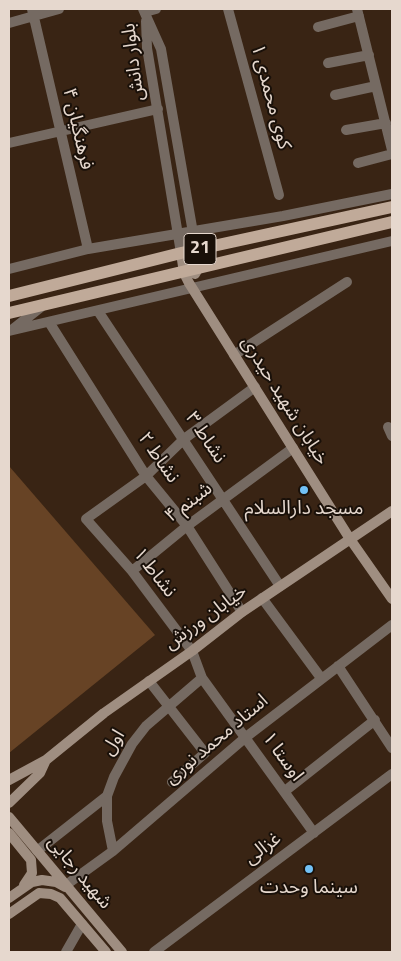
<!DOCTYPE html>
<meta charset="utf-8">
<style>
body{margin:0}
#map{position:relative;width:401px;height:961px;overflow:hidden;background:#392414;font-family:"Titillium Web",sans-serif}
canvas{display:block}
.frame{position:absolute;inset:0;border:10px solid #e6d8ce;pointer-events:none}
</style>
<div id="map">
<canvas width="401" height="961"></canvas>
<div class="frame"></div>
</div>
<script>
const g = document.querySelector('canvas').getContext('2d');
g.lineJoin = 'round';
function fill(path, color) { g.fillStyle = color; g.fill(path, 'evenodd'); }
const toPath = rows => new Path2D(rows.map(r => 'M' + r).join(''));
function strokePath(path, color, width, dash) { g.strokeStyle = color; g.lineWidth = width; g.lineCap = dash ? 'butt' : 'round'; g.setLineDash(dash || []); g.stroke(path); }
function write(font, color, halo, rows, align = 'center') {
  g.font = font + ' "Titillium Web","Noto Sans Arabic",sans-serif'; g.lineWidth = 4; g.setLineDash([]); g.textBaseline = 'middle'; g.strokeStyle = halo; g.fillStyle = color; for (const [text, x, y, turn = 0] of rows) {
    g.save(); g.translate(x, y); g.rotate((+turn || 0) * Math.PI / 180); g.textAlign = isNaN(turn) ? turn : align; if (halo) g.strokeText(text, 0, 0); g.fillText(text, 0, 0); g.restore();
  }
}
const green = toPath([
 [9,466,155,635,9,753]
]);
const street = toPath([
 [32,9,88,249],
 [143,9,161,49,196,250],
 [228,9,279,195],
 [357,9,392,150],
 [145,12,156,9],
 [146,21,147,48,181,253],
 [9,23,59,9],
 [318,27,359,16],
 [328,63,369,55],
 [335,95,376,86],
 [346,130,386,123],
 [9,143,158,109],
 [358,163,392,154],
 [9,269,88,249,283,216,392,194],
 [98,311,280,586],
 [49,322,146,476,187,526,242,612],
 [13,329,41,307],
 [9,331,392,241],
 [234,355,347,282],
 [255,387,184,439,146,476,86,519,132,571,192,651,202,678,314,833],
 [388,427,392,436],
 [132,571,187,526,293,448],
 [262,598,321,678],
 [338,666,392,748],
 [149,681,205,753,172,782],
 [285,791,375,720],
 [37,851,107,796],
 [113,851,107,821,107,796,114,777,132,744,146,726,202,678],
 [66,885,113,851,246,737,392,625],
 [66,952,82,924],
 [154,952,392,774]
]);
const secondary = toPath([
 [181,253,184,273,189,283,350,539,392,599],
 [195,274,199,267,196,250],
 [9,780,46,760,104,713,192,651,242,612,392,511],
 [9,803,40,773,46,760],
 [9,817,122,952],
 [9,833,31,860,32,873,24,885],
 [9,898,32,882,42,880,56,882,65,887],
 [9,914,39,893,51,894,60,898,106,952]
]);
const primary = toPath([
 [9,296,181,253,392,207],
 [9,313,392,222]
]);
const markers = [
 [304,490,5,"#72c1f5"],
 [309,869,5,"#72c1f5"]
];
const shields = [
 [200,249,32]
];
const shieldNames = [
 ["21",200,249]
];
const streetNames = [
 ["بلوار دانش",134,62,-97],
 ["کوی محمدی ۱",270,97,75],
 ["فرهنگیان ۴",77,129,77],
 ["خیابان شهید حیدری",284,401,58],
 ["نشاط ۳",205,438,56],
 ["نشاط ۲",158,458,55],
 ["شبنم ۴",189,503,-37],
 ["نشاط ۱",154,573,52],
 ["خیابان ورزش",206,618,-36],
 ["استاد محمد نوری",217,740,-40],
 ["اول",114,743,-58],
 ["اوستا ۱",282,757,54],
 ["غزالی",263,849,-37],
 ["شهید رجایی",79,873,50]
];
const poiNames = [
 ["مسجد دارالسلام",304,509],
 ["سینما وحدت",309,888]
];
fill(green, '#674325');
strokePath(street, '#756a62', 10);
strokePath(secondary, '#9f8e81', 10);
strokePath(primary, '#c0aa99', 12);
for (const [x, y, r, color] of markers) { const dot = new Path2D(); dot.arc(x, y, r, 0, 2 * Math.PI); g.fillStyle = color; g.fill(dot); strokePath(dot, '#191009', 2); }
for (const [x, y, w] of shields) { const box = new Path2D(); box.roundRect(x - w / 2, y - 15.5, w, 31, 4); g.fillStyle = '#191009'; g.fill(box); strokePath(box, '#e6d8ce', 1); }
write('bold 18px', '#e6d8ce', null, shieldNames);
write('19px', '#e6d8ce', '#191009', streetNames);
write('19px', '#e6d8ce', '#191009', poiNames);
</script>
